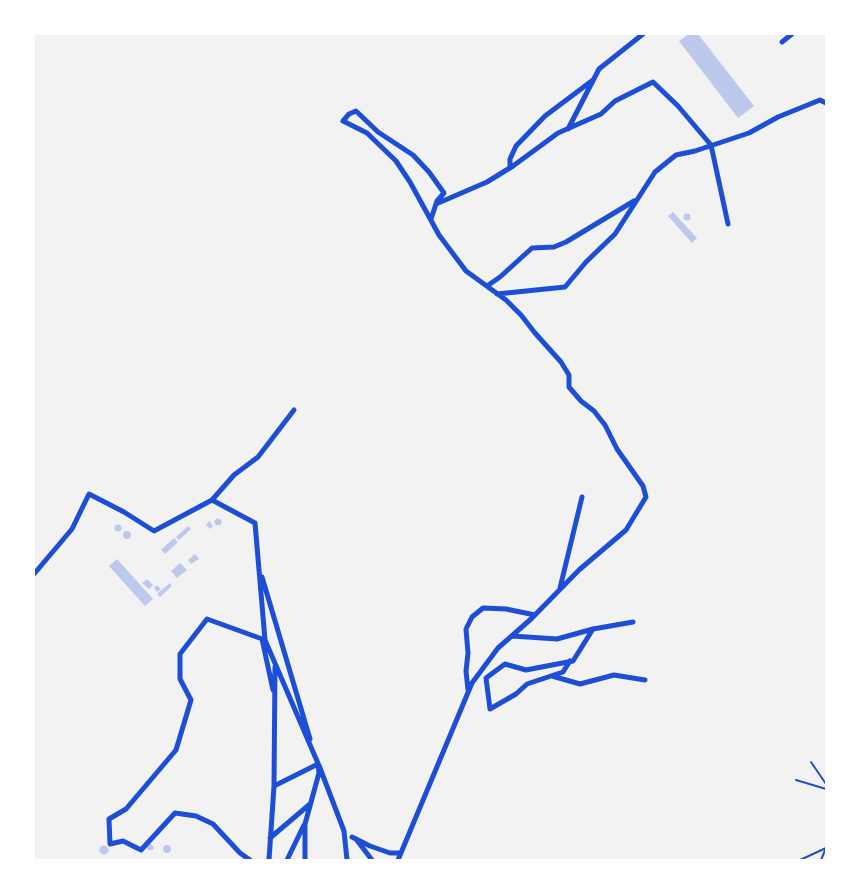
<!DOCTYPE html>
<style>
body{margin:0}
#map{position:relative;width:860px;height:894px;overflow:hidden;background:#f2f2f2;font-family:Ubuntu,sans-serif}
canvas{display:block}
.frame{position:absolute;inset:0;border:35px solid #fff;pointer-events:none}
</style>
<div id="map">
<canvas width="860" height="894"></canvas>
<div class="frame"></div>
</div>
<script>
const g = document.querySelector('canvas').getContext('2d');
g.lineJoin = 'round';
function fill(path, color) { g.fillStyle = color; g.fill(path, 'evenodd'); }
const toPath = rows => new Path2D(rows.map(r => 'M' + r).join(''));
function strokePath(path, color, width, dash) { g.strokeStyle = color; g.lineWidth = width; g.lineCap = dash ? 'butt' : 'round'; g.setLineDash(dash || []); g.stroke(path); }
const building = toPath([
 [689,34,698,34,754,106,738,118,679,41],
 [673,212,697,238,692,243,668,216],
 '683.5 217a3.5 3.5 0 1 1 7 0a3.5 3.5 0 1 1-7 0Z',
 '214.5 522a3.5 3.5 0 1 1 7 0a3.5 3.5 0 1 1-7 0Z',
 [209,521,213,526,210,529,206,525],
 '114.5 528a3.5 3.5 0 1 1 7 0a3.5 3.5 0 1 1-7 0Z',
 [188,526,191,529,179,540,176,537],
 '123 535a4 4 0 1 1 8 0a4 4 0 1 1-8 0Z',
 [174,538,178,542,165,554,161,550],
 [195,554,199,559,191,564,188,560],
 [117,559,153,599,145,606,109,566],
 [180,563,187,570,177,578,171,571],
 [147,579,153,585,149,589,142,583],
 [170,583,172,586,160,597,157,594],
 [157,585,161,589,157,592,154,588],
 [149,844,151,844,154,847,153,850,148,850,146,847],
 '163 849a4 4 0 1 1 8 0a4 4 0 1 1-8 0Z',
 '99.5 850a4.5 4.5 0 1 1 9 0a4.5 4.5 0 1 1-9 0Z'
]);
const path = toPath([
 [811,762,826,784],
 [796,780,826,789],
 [800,860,826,848],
 [821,860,826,848]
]);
const minor = toPath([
 [782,42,792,34],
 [568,129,599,69,643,34],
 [510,168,510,159,516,146,545,116,593,80],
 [436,204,487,182,513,166,558,133,601,114,615,101,653,82,678,106,711,145,728,224],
 [487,286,500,277,532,248,554,247,566,242,634,201],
 [497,294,565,287,586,262,615,234,655,172,676,155,695,151,749,133,778,117,820,100,826,103],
 [212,500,234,475,258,457,294,410],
 [34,574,72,529,89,494,124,512,154,531,212,500,255,523,265,640],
 [262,577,310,739],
 [560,588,582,497],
 [512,636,557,639,593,629,633,622],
 [262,639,273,690],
 [570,661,563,672,527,684,516,694,490,709,486,678,505,664,526,670,573,661,593,629],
 [552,676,580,684,614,675,645,680],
 [468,690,466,671,468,653,466,629,472,617,483,608,506,609,535,615],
 [274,786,275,667],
 [352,837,370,846,390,853,400,853],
 [270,838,310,804],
 [356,839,372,860],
 [250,860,240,853,213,824,196,816,175,813,141,850,123,841,110,844,109,819,126,809,176,750,191,700,180,679,180,654,207,619,265,640,320,768,344,831,347,860],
 [269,860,274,786,318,764,319,773,305,824,305,860],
 [287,860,304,825],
 [398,860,472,683,498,648,531,619,579,570,626,530,646,497,643,486,617,449,605,425,594,411,581,401,569,387,569,375,561,362,535,333,521,315,506,300,466,271,439,235,410,182,396,161,367,133,343,121,349,114,356,111,378,132,413,155,429,172,444,193,437,201,431,219]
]);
fill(building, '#bdc9ec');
strokePath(path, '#1d4ed8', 2);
strokePath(minor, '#1d4ed8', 5);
</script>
